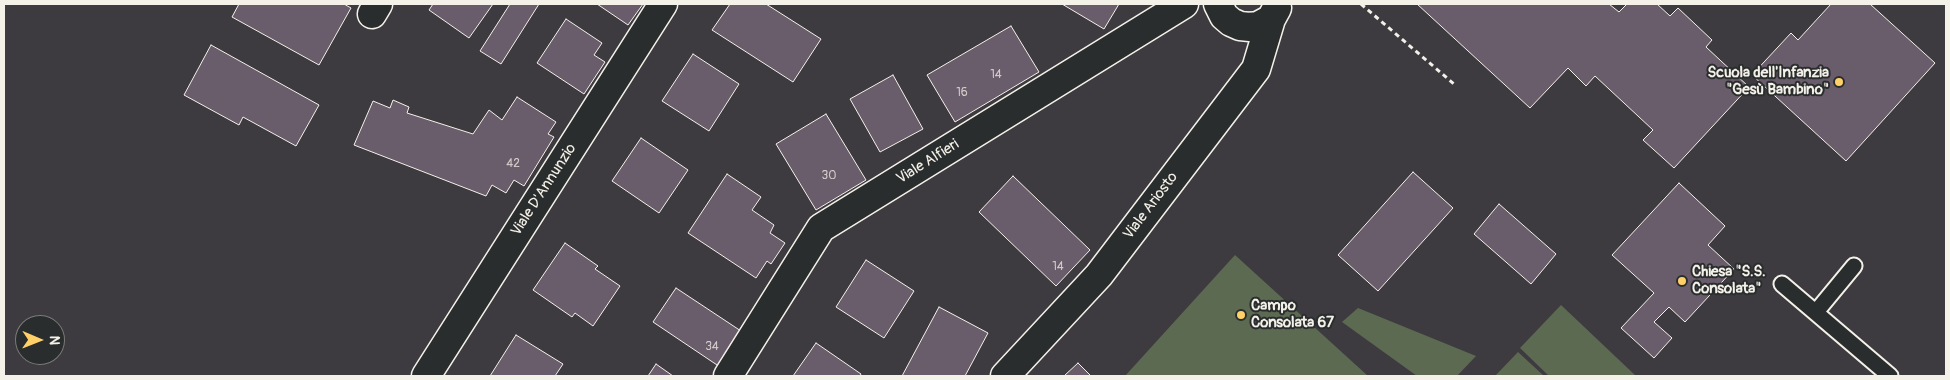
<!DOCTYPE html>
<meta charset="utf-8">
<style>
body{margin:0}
#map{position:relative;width:1950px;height:380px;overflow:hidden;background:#3d3b40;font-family:Pangolin,sans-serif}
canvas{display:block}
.frame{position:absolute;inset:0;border:5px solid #f4f1e8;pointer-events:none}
.north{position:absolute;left:15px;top:315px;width:50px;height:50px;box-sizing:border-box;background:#2a2d2e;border:1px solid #7b7b78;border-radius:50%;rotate:91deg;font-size:14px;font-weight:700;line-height:20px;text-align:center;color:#f4f1e8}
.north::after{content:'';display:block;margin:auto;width:18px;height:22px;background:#ffd166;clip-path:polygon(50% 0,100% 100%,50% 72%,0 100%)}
</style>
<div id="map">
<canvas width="1950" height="380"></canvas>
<div class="frame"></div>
<div class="north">N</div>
</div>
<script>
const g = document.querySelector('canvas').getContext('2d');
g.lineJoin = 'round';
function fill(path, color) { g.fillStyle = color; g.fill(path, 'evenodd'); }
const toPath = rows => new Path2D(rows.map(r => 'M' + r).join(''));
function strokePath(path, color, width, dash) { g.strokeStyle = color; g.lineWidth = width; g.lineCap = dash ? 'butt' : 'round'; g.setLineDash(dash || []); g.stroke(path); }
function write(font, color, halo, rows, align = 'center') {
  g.font = font + ' Pangolin,sans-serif'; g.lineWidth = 4; g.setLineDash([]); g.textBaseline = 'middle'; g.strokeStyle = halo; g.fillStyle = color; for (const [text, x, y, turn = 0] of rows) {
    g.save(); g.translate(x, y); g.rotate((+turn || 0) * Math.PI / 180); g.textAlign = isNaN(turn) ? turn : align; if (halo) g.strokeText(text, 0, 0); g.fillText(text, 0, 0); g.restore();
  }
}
const green = toPath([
 [1235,255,1368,376,1125,376],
 [1561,305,1636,376,1549,376,1520,348],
 [1358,308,1476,356,1457,376,1417,376,1342,322],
 [1518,352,1544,376,1495,376]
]);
const building = toPath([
 [239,4,344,4,351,8,319,65,232,17,239,4],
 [433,4,493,4,469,38,429,10,433,4],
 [510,4,539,4,501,64,480,51,510,4],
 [597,4,643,4,628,25,597,4],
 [730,4,766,4,821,39,793,82,712,30,730,4],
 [1062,4,1119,4,1104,29,1062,4],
 [1417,4,1609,4,1619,12,1627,4,1657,4,1670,16,1678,8,1712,40,1706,47,1749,87,1674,168,1643,140,1653,130,1595,76,1586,86,1568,68,1530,108,1417,4],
 [1831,4,1870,4,1935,63,1846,161,1752,75,1791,33,1798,40,1831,4],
 [566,19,602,43,594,55,605,62,584,94,537,63,566,19],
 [1011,26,1039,72,955,122,927,75,1011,26],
 [211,45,319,105,296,146,243,117,239,125,184,95,211,45],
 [693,54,739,84,709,131,662,101,693,54],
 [893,75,923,129,880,152,850,99,893,75],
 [517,97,556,122,548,134,554,137,524,186,514,180,506,193,492,185,486,196,354,145,373,101,390,108,393,100,409,107,407,113,473,134,489,110,502,120,517,97],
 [826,114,866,180,816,210,776,144,826,114],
 [641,138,688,170,659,213,612,181,641,138],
 [1413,172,1453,208,1378,291,1338,255,1413,172],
 [727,174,761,197,752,210,774,225,770,233,785,243,771,264,767,261,756,278,688,233,727,174],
 [1013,176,1090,250,1056,286,979,212,1013,176],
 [1679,183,1725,226,1708,245,1734,269,1685,322,1669,307,1654,322,1672,338,1654,358,1621,328,1654,293,1612,255,1679,183],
 [1499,204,1556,254,1531,284,1474,234,1499,204],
 [565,243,598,266,595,269,620,286,593,326,575,313,572,317,533,290,565,243],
 [866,260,914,291,884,338,836,307,866,260],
 [676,288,744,333,720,367,653,322,676,288],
 [939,307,988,333,965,376,902,376,939,307],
 [516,335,563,364,555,376,490,376,516,335],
 [816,343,861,374,860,376,793,376,816,343],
 [1078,363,1091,376,1064,376,1078,363],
 [656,364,673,376,648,376,656,364]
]);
const path = toPath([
 [1361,4,1454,84]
]);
const service = toPath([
 [1782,284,1890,376],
 [1816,312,1854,266]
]);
const minor = toPath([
 [1218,4,1224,16,1231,22,1240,26,1250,27,1258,26,1271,19,1277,8],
 [372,14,378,4],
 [426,376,663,4],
 [728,376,821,228,1184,4],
 [1005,376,1099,275,1256,69,1271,19]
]);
const markers = [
 [1839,82,5,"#ffd166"],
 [1682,281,5,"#ffd166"],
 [1241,315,5,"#ffd166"]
];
const numberNames = [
 ["14",996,75],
 ["16",962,93],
 ["42",513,164],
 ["30",829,176],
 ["14",1058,267],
 ["34",712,347]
];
const poiNames = [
 ["Scuola dell'Infanzia",1829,73,"right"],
 ["\"Gesù Bambino\"",1829,90,"right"],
 ["Chiesa \"S.S.",1692,272],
 ["Consolata\"",1692,289],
 ["Campo",1251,306],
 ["Consolata 67",1251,323]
];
const streetNames = [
 ["Viale Alfieri",928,162,-32],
 ["Viale D'Annunzio",544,190,-57],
 ["Viale Ariosto",1151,206,-53]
];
fill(green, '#5d6a52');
fill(building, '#6a5d6b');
strokePath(building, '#f4f1e8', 1);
strokePath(service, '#f4f1e8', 19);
strokePath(minor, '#f4f1e8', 31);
strokePath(path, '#f4f1e8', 3, [5, 4]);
strokePath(service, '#2a2d2e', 15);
strokePath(minor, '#2a2d2e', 28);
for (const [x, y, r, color] of markers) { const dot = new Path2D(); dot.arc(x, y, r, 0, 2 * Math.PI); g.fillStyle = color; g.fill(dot); strokePath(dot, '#2a2d2e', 2); }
write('12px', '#d2ccc9', null, numberNames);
write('bold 15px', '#f4f1e8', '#2a2d2e', poiNames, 'left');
write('15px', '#f4f1e8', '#2a2d2e', streetNames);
</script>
